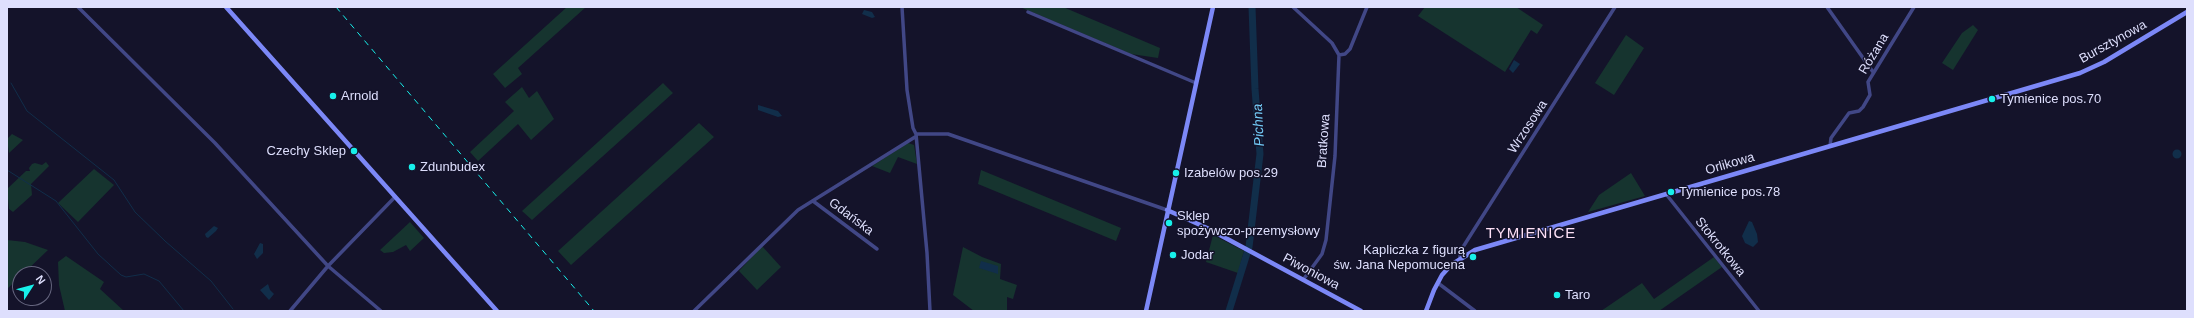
<!DOCTYPE html>
<meta charset="utf-8">
<style>
body{margin:0}
#map{position:relative;width:2194px;height:318px;overflow:hidden;background:#14132a;font-family:Helvetica,sans-serif}
canvas{display:block}
.frame{position:absolute;inset:0;border:8px solid #dedffd;pointer-events:none}
.north{position:absolute;left:12px;top:266px;width:40px;height:40px;box-sizing:border-box;background:#14132a;border:1px solid #65657e;border-radius:50%;rotate:54deg;font-size:11px;font-weight:700;line-height:16px;text-align:center;color:#dedffd}
.north::after{content:'';display:block;margin:auto;width:14px;height:18px;background:#17f0ea;clip-path:polygon(50% 0,100% 100%,50% 72%,0 100%)}
</style>
<div id="map">
<canvas width="2194" height="318"></canvas>
<div class="frame"></div>
<div class="north">N</div>
</div>
<script>
const g = document.querySelector('canvas').getContext('2d');
g.lineJoin = 'round';
function fill(path, color) { g.fillStyle = color; g.fill(path, 'evenodd'); }
const toPath = rows => new Path2D(rows.map(r => 'M' + r).join(''));
function strokePath(path, color, width, dash) { g.strokeStyle = color; g.lineWidth = width; g.lineCap = dash ? 'butt' : 'round'; g.setLineDash(dash || []); g.stroke(path); }
function write(font, color, halo, rows, align = 'center') {
  g.font = font + ' Helvetica,sans-serif'; g.lineWidth = 3; g.setLineDash([]); g.textBaseline = 'middle'; g.strokeStyle = halo; g.fillStyle = color; for (const [text, x, y, turn = 0] of rows) {
    g.save(); g.translate(x, y); g.rotate((+turn || 0) * Math.PI / 180); g.textAlign = isNaN(turn) ? turn : align; if (halo) g.strokeText(text, 0, 0); g.fillText(text, 0, 0); g.restore();
  }
}
const green = toPath([
 [567,7,586,7,518,68,522,74,505,88,493,74],
 [1020,7,1063,7,1160,48,1158,58,1131,54],
 [1425,7,1516,7,1543,25,1537,34,1531,30,1505,72,1418,16],
 [1973,25,1978,30,1953,70,1942,63,1962,33],
 [1626,35,1644,48,1614,95,1595,83],
 [663,83,673,93,532,220,522,211],
 [522,87,529,98,537,91,554,119,531,140,518,124,478,161,470,152,514,111,505,102],
 [699,123,714,137,571,265,558,251],
 [12,134,23,140,9,153,7,139],
 [908,143,914,145,917,164,898,157,890,173,872,166],
 [46,162,49,166,31,184,32,195,13,212,9,209,7,189,26,171,30,171,29,168,32,164,35,163,42,165],
 [94,169,114,185,78,222,58,203],
 [981,170,1121,228,1116,241,978,184],
 [1631,173,1645,196,1588,212,1599,195],
 [410,222,424,238,410,251,406,245,393,252,384,253,380,250],
 [1213,235,1244,251,1238,273,1206,262],
 [7,240,25,242,48,250,23,274,20,274,20,277,7,289],
 [762,246,781,267,757,290,739,271],
 [963,247,982,257,1001,264,1000,279,1017,285,1013,299,1007,297,1007,311,974,311,953,295],
 [66,256,104,282,100,289,124,311,65,311,59,285,58,262],
 [1714,257,1722,267,1659,311,1601,311,1642,283,1654,299]
]);
const water = toPath([
 [864,10,872,12,875,17,872,18,862,14],
 [1514,60,1520,64,1513,73,1509,69],
 [758,105,778,111,782,116,778,117,758,110],
 '2172.5 154a4.5 4.5 0 1 1 9 0a4.5 4.5 0 1 1-9 0Z',
 [1749,221,1752,222,1757,234,1758,242,1753,247,1745,243,1742,236],
 [214,226,218,228,216,231,208,238,206,237,205,234],
 [260,243,263,244,263,253,257,259,254,254],
 [981,261,998,266,998,274,979,268],
 [268,284,270,290,274,294,269,300,260,290]
]);
const stream = toPath([
 [11,83,27,111,114,180,135,212,165,241,211,281,233,309],
 [7,170,56,201,98,254,121,275,126,277,144,274,159,281,184,311]
]);
const river = toPath([
 [1229,311,1249,247,1260,154,1255,89,1252,7]
]);
const street = toPath([
 [78,7,215,143,328,266,381,311],
 [902,7,907,90,913,128,916,134,927,253,930,311],
 [1293,7,1332,43,1339,55],
 [1827,7,1873,72],
 [1028,12,1196,83],
 [916,134,948,134,1167,210],
 [1830,146,1831,138,1849,113,1859,111,1863,107,1870,95,1868,82,1914,7],
 [1666,194,1759,311],
 [813,201,877,249],
 [1460,258,1460,253,1463,247,1615,7],
 [1303,280,1322,254,1326,240,1335,156,1339,55,1345,54,1350,49,1367,7],
 [1438,283,1475,311],
 [290,311,328,266,395,197],
 [694,311,798,210,915,137]
]);
const secondary = toPath([
 [226,7,497,311],
 [1167,210,1207,228,1361,311],
 [1146,311,1213,7],
 [1426,311,1434,290,1442,275,1451,265,1475,250,2080,73,2104,62,2187,12]
]);
const rail = toPath([
 [336,7,594,311]
]);
const markers = [
 [333,96,4,"#17f0ea"],
 [1992,99,4,"#17f0ea"],
 [354,151,4,"#17f0ea"],
 [412,167,4,"#17f0ea"],
 [1176,173,4,"#17f0ea"],
 [1671,192,4,"#17f0ea"],
 [1169,223,4,"#17f0ea"],
 [1173,255,4,"#17f0ea"],
 [1473,257,4,"#17f0ea"],
 [1557,295,4,"#17f0ea"]
];
const streetNames = [
 ["Bursztynowa",2113,42,-29],
 ["Różana",1874,54,-59],
 ["Wrzosowa",1528,127,-57],
 ["Bratkowa",1324,141,-86],
 ["Orlikowa",1730,164,-16],
 ["Gdańska",851,217,37],
 ["Stokrotkowa",1720,247,51],
 ["Piwoniowa",1311,272,28]
];
const poiNames = [
 ["Arnold",341,96],
 ["Tymienice pos.70",2000,99],
 ["Czechy Sklep",346,151,"right"],
 ["Zdunbudex",420,167],
 ["Izabelów pos.29",1184,173],
 ["Tymienice pos.78",1679,192],
 ["Sklep",1177,216],
 ["spożywczo-przemysłowy",1177,231],
 ["Kapliczka z figurą",1465,250,"right"],
 ["św. Jana Nepomucena",1465,265,"right"],
 ["Jodar",1181,255],
 ["Taro",1565,295]
];
const waterNames = [
 ["Pichna",1259,125,-93]
];
const quarterNames = [
 ["TYMIENICE",1531,234]
];
fill(green, '#16342f');
fill(water, '#112e4a');
strokePath(stream, '#112e4a', 1);
strokePath(river, '#112e4a', 7);
strokePath(street, '#414786', 3.5);
strokePath(secondary, '#7c88f7', 4.5);
strokePath(rail, '#17f0ea', 1, [6, 5]);
for (const [x, y, r, color] of markers) { const dot = new Path2D(); dot.arc(x, y, r, 0, 2 * Math.PI); g.fillStyle = color; g.fill(dot); strokePath(dot, '#14132a', 1.5); }
write('13px', '#dedffd', '#14132a', streetNames);
write('13px', '#dedffd', '#14132a', poiNames, 'left');
write('italic 14px', '#73caf6', '#14132a', waterNames);
g.letterSpacing = '1px';
write('15px', '#fde0f6', '#14132a', quarterNames);
g.letterSpacing = '0px';
</script>
